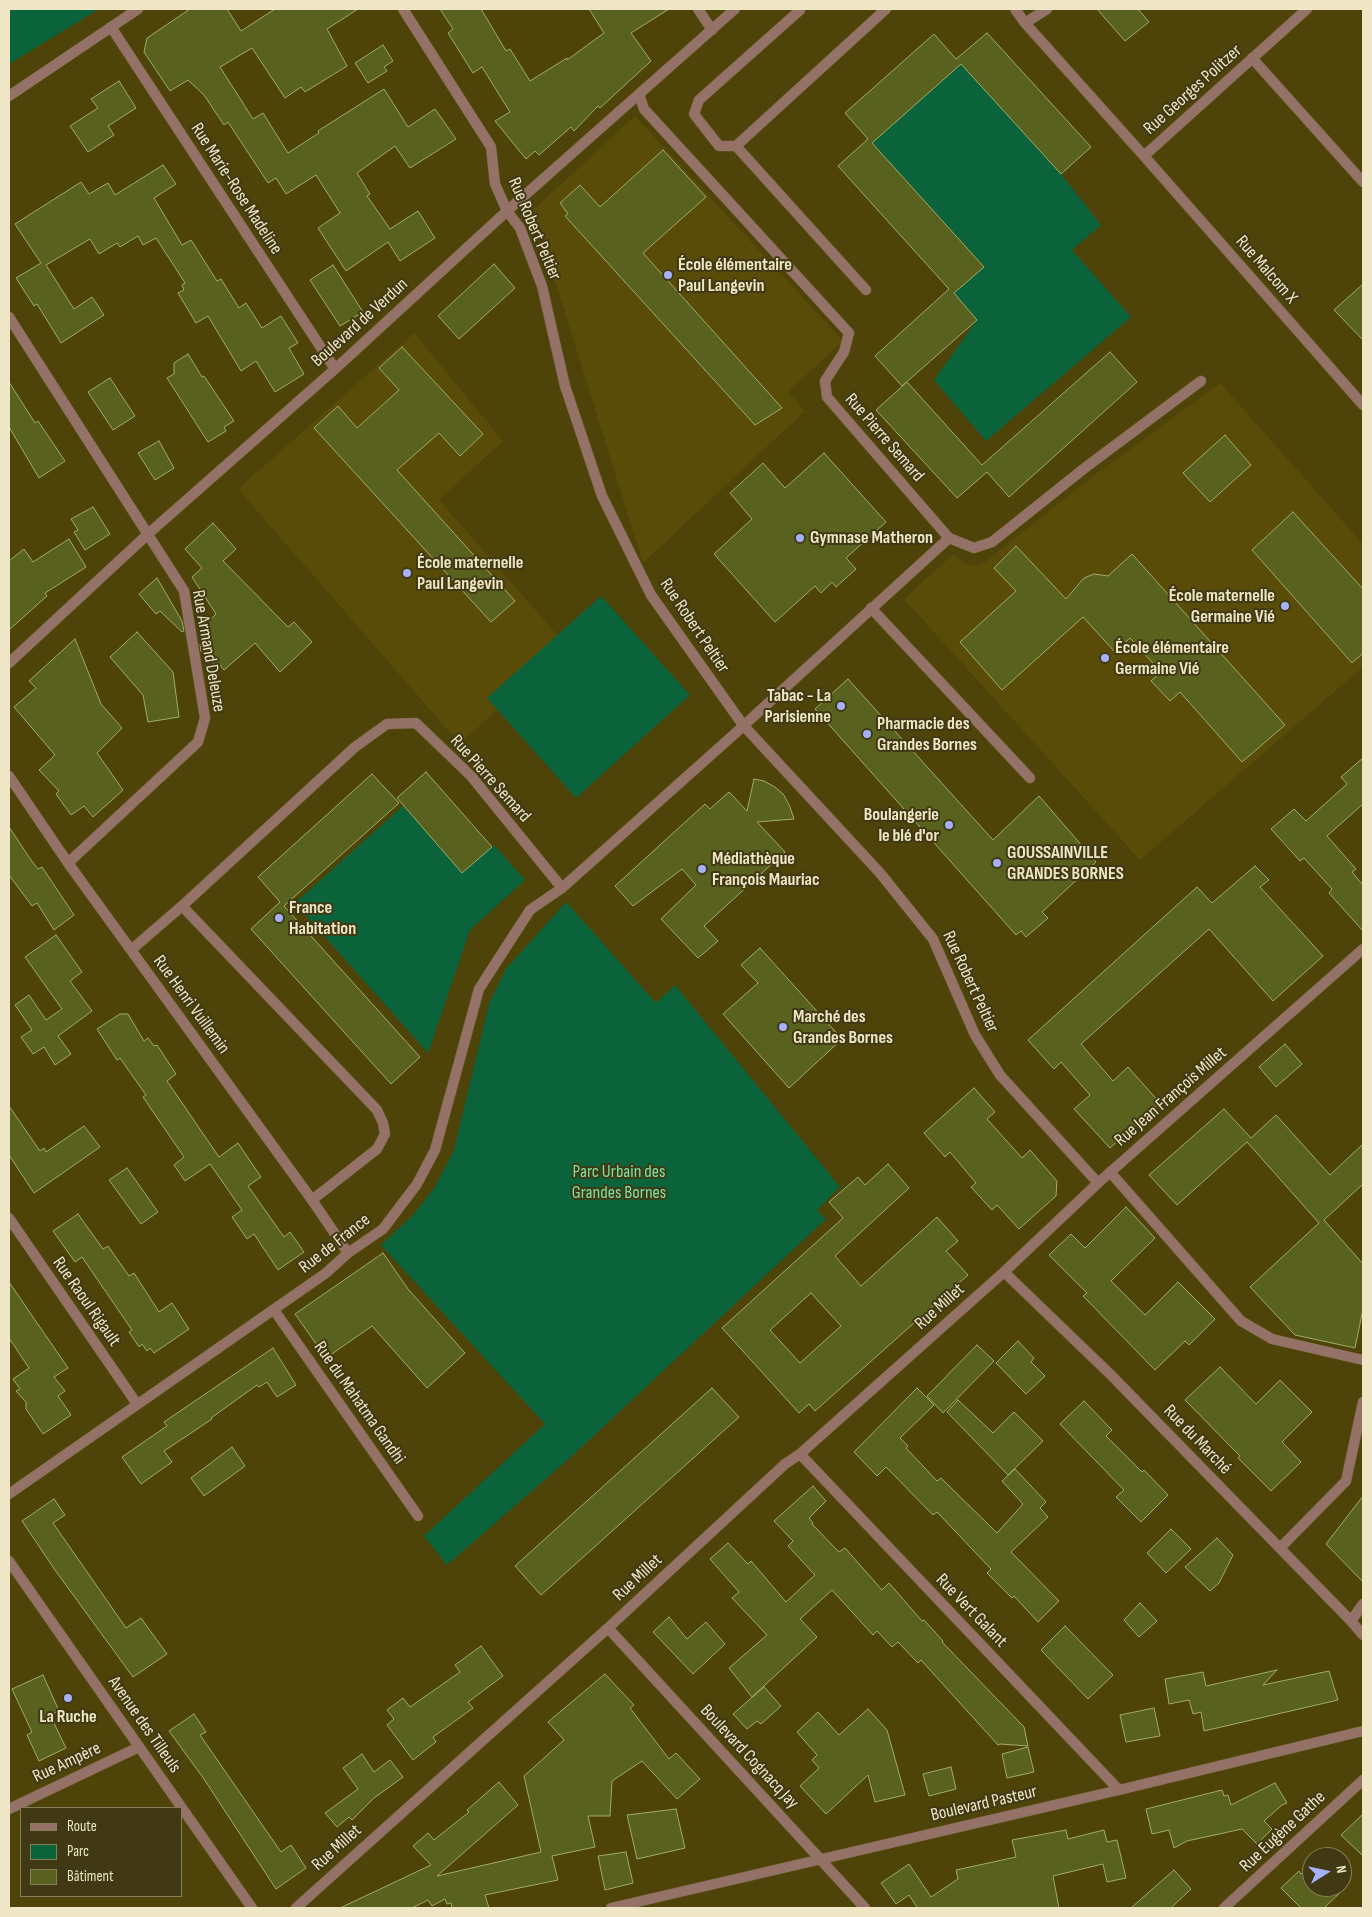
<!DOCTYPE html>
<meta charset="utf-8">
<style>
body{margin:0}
#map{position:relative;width:1372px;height:1917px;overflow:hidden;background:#4e4309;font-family:"Sofia Sans Condensed",sans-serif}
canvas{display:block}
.frame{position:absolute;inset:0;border:10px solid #eee6c4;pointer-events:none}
.legend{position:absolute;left:20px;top:1807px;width:162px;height:90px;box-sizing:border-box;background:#413914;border:1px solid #867e5a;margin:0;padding:6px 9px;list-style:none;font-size:15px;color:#eee6c4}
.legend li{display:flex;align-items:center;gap:10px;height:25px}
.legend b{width:25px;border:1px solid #867e5a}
.north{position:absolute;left:1302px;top:1847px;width:50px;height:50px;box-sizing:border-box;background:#413914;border:1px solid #867e5a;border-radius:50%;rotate:80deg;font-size:14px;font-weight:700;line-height:20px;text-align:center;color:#eee6c4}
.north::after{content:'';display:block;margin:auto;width:18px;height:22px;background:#a6b1fc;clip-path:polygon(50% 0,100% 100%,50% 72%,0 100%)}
</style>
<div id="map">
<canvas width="1372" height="1917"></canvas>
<div class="frame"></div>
<ul class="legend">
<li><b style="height:6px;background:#957268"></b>Route</li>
<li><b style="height:14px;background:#0b633b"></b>Parc</li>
<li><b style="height:14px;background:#58621e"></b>Bâtiment</li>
</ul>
<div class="north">N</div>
</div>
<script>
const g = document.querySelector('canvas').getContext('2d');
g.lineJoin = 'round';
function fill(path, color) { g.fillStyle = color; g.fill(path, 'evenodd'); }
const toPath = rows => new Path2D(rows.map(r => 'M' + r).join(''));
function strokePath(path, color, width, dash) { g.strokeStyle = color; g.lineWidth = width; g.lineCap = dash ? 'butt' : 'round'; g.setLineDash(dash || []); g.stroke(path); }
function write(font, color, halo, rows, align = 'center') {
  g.font = font + ' "Sofia Sans Condensed",sans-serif'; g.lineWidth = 4; g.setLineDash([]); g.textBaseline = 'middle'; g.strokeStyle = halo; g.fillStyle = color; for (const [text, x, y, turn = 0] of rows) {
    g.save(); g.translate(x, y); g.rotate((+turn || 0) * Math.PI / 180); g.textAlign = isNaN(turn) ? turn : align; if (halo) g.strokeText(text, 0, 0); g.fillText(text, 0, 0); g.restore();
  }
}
const built = toPath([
 [635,116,843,341,788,392,805,411,643,563,533,210],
 [414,333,503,441,439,500,567,646,460,744,238,489],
 [1220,383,1363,544,1363,667,1140,860,904,599,953,554,965,564,976,565,985,562,1092,477]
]);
const green = toPath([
 [9,9,99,9,9,64],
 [961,64,1061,174,1101,225,1072,250,1131,317,986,441,934,380,977,320,954,293,984,266,872,143],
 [601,596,690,695,576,798,487,698],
 [403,806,463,872,494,845,525,880,470,930,428,1053,295,903],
 [566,902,656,1003,675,985,840,1187,817,1210,826,1219,572,1456,447,1565,424,1536,545,1424,381,1245,413,1215,435,1187,454,1150,489,1004,506,969]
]);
const building = toPath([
 [190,9,227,9,241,31,275,9,358,9,327,29,347,66,305,92,301,87,285,98,252,48,220,67,253,119,263,113,288,153,319,133,318,131,384,89,408,127,435,109,456,139,410,168,395,146,357,173,370,194,367,196,390,229,418,211,435,238,400,261,388,242,346,271,318,228,340,213,316,175,286,194,276,178,268,183,228,122,224,125,204,95,188,80,170,91,144,52,147,38,190,9],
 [440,9,481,9,506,51,510,49,530,81,567,58,567,60,604,33,589,9,669,9,631,33,651,61,600,108,598,106,574,131,571,127,539,155,535,151,526,159,495,121,510,112,482,67,473,73,448,33,453,29,440,9],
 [1097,9,1138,9,1149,22,1125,41,1097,9],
 [987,33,1091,147,1061,174,961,64,872,143,984,267,954,293,977,320,902,386,875,356,949,289,838,166,868,139,845,113,934,34,956,59,987,33],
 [383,45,393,61,384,67,387,71,368,83,355,63,383,45],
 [119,81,136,108,108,126,114,135,88,152,70,126,98,108,91,99,119,81],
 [663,150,706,197,643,253,782,408,755,425,565,216,568,214,560,203,580,185,600,207,663,150],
 [163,165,176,184,154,198,182,245,191,240,217,281,221,279,239,308,246,303,262,328,281,316,298,343,289,348,304,374,275,392,256,361,241,371,208,316,196,323,178,293,184,290,182,285,185,283,156,238,143,245,138,236,120,247,117,243,99,254,90,239,46,265,74,309,92,297,104,315,61,343,37,304,34,306,16,278,41,263,15,224,81,182,89,194,108,183,115,195,163,165],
 [494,264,515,288,459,339,438,316,494,264],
 [333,265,363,312,340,326,310,280,333,265],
 [1363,284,1363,340,1334,310,1363,284],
 [402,347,483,434,460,456,439,433,397,470,515,601,491,622,314,428,338,406,357,428,399,390,379,368,402,347],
 [1110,352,1137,382,1009,497,987,472,957,498,876,410,907,382,982,465,1110,352],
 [188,354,202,377,204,376,234,421,224,427,226,431,208,442,167,378,174,374,174,363,188,354],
 [110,378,135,416,113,430,88,392,110,378],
 [9,382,35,423,38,421,65,461,39,478,9,427,9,382],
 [1225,435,1251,465,1210,502,1183,473,1225,435],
 [159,441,174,468,155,480,138,453,159,441],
 [824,453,886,522,846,558,856,569,836,587,832,582,821,593,815,586,775,622,714,554,752,519,730,493,763,463,785,488,824,453],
 [93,507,110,534,85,550,74,532,78,530,71,519,93,507],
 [1293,512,1363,589,1363,653,1352,663,1252,550,1293,512],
 [213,523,236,549,223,561,288,627,294,622,312,642,280,672,255,643,224,670,220,665,217,667,201,651,200,644,205,639,203,626,216,614,192,577,202,568,185,549,213,523],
 [69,539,86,567,45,593,47,596,9,630,9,561,24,549,33,562,69,539],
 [1016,546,1066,599,1084,578,1094,574,1108,576,1132,554,1285,725,1242,762,1180,692,1170,701,1151,681,1161,672,1130,638,1115,652,1083,617,1002,690,960,642,1016,591,994,568,1016,546],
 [157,578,182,621,184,631,182,632,160,611,156,614,139,594,157,578],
 [137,632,173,672,179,717,148,722,143,695,110,657,137,632],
 [75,639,101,704,122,728,97,753,123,790,93,817,84,806,71,815,56,794,59,791,39,770,55,755,14,707,36,688,29,681,75,639],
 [848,679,993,840,1039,796,1096,862,1042,912,1048,918,1026,937,1021,931,1016,935,815,709,848,679],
 [1363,758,1363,804,1327,836,1356,869,1352,872,1363,885,1363,931,1329,893,1332,889,1304,858,1300,861,1271,829,1294,809,1306,821,1347,784,1341,777,1363,758],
 [426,772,492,847,462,873,397,798,426,772],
 [372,774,399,803,284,906,420,1057,391,1084,251,929,280,902,258,877,372,774],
 [754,779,764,781,775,787,784,795,790,807,794,819,757,822,785,852,704,926,718,941,698,958,661,919,696,885,682,869,633,906,615,886,705,804,710,809,729,792,747,811,754,779],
 [9,827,31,860,38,869,42,867,74,915,54,930,37,903,32,906,9,875,9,827],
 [1255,866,1269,880,1260,887,1323,956,1273,1001,1209,929,1081,1044,1113,1081,1128,1067,1160,1103,1110,1148,1074,1109,1090,1095,1061,1062,1054,1069,1028,1040,1197,887,1212,903,1255,866],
 [56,935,82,972,70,981,92,1011,58,1036,71,1054,55,1065,44,1047,33,1054,21,1037,32,1030,15,1005,29,995,46,1020,62,1009,25,957,56,935],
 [760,948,842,1039,789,1088,723,1014,758,983,741,965,760,948],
 [120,1014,128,1014,144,1041,148,1038,154,1046,157,1045,176,1074,167,1081,219,1157,238,1143,261,1177,248,1186,284,1237,290,1232,304,1252,278,1270,254,1234,247,1239,232,1217,242,1210,210,1164,185,1181,174,1165,184,1157,143,1097,146,1095,120,1058,117,1060,97,1029,120,1014],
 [1285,1044,1302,1064,1276,1087,1259,1067,1285,1044],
 [974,1088,995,1112,987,1119,1022,1158,1030,1150,1057,1181,1056,1196,1019,1229,997,1205,992,1210,971,1187,976,1183,950,1152,945,1157,924,1133,974,1088],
 [9,1106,40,1151,44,1148,46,1152,84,1126,100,1147,34,1193,9,1155,9,1106],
 [1224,1109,1251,1138,1276,1115,1330,1175,1363,1144,1363,1184,1324,1220,1363,1264,1363,1309,1355,1348,1295,1335,1250,1287,1319,1223,1247,1142,1177,1205,1149,1175,1224,1109],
 [888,1164,909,1188,835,1256,861,1286,937,1217,958,1241,946,1251,968,1275,815,1411,809,1404,799,1413,722,1328,843,1218,829,1202,858,1177,865,1185,888,1164],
 [811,1293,841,1326,800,1363,770,1330,811,1293],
 [127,1168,158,1212,141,1224,109,1180,127,1168],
 [1126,1207,1155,1238,1111,1281,1145,1315,1178,1282,1215,1319,1189,1345,1185,1341,1155,1370,1083,1296,1087,1293,1049,1255,1071,1234,1085,1248,1126,1207],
 [78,1214,103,1249,108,1246,129,1276,134,1273,159,1312,172,1303,189,1329,154,1353,150,1348,147,1351,142,1344,139,1347,129,1332,132,1330,82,1257,75,1262,53,1231,78,1214],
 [383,1253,408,1289,465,1353,427,1388,372,1326,326,1358,295,1314,383,1253],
 [9,1282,68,1368,54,1377,65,1391,58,1396,71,1415,43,1434,26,1409,26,1402,16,1391,20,1389,13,1379,29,1368,9,1338,9,1282],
 [1018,1341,1034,1358,1031,1362,1045,1376,1026,1394,996,1363,1018,1341],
 [977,1345,994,1361,943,1413,927,1396,977,1345],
 [273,1348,296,1385,277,1397,267,1382,259,1387,257,1385,211,1418,212,1419,164,1451,172,1462,141,1484,122,1457,167,1426,164,1422,273,1348],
 [1220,1367,1256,1404,1280,1380,1312,1412,1282,1442,1301,1462,1271,1491,1238,1458,1240,1456,1185,1400,1220,1367],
 [712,1388,739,1417,541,1595,515,1566,712,1388],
 [917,1388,934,1405,900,1438,908,1446,906,1448,937,1481,941,1478,997,1533,1023,1504,1002,1481,1015,1469,1046,1502,1040,1508,1048,1517,1011,1552,1059,1601,1038,1622,1014,1596,1012,1598,987,1573,991,1569,937,1512,933,1515,886,1467,877,1476,854,1452,917,1388],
 [958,1400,993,1433,1014,1412,1043,1441,1008,1475,947,1412,958,1400],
 [1084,1401,1112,1430,1106,1436,1142,1472,1144,1470,1168,1495,1141,1522,1116,1497,1124,1490,1060,1424,1084,1401],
 [232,1447,245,1466,204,1496,191,1478,232,1447],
 [813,1486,826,1501,809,1518,813,1523,812,1524,839,1552,845,1548,882,1590,889,1583,922,1621,924,1620,943,1641,942,1642,1024,1727,1028,1746,1000,1744,998,1745,921,1660,918,1663,898,1642,892,1647,877,1631,873,1635,832,1590,800,1619,817,1637,752,1697,729,1668,767,1635,732,1598,739,1592,710,1559,728,1543,748,1564,751,1561,786,1602,815,1575,788,1546,793,1541,774,1521,813,1486],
 [1363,1496,1363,1582,1326,1544,1363,1496],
 [54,1499,65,1515,53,1523,126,1628,141,1618,167,1654,133,1677,55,1570,22,1521,54,1499],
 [1171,1529,1191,1549,1166,1573,1147,1553,1171,1529],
 [1217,1538,1233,1555,1219,1583,1210,1591,1185,1567,1217,1538],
 [1140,1603,1157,1621,1139,1637,1124,1620,1140,1603],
 [669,1617,687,1639,706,1622,725,1644,693,1674,653,1632,669,1617],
 [1065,1626,1113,1675,1088,1699,1041,1650,1065,1626],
 [481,1646,503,1676,468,1702,473,1708,433,1737,436,1742,413,1760,387,1725,394,1719,387,1710,403,1698,410,1707,460,1672,455,1665,481,1646],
 [1277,1670,1263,1685,1329,1671,1338,1700,1204,1731,1201,1712,1193,1714,1189,1700,1169,1704,1165,1679,1203,1672,1206,1686,1277,1670],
 [605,1674,634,1705,630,1708,669,1759,676,1753,700,1779,677,1799,642,1761,612,1781,610,1816,588,1816,595,1847,552,1856,558,1880,485,1895,489,1908,452,1908,451,1903,447,1904,445,1899,432,1906,428,1900,412,1908,340,1908,431,1865,413,1846,428,1833,434,1840,469,1812,467,1810,499,1782,518,1805,437,1876,541,1852,524,1776,564,1740,548,1722,605,1674],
 [43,1675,59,1711,50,1715,66,1748,39,1761,27,1735,32,1732,12,1689,43,1675],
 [764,1687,781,1706,761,1724,757,1721,747,1729,733,1714,764,1687],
 [1154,1708,1160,1736,1126,1742,1120,1715,1154,1708],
 [868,1709,887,1730,905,1795,875,1802,868,1775,826,1814,800,1786,819,1768,812,1760,817,1755,797,1732,818,1712,839,1735,868,1709],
 [194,1714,206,1732,200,1735,281,1852,291,1845,306,1868,276,1889,204,1779,169,1731,194,1714],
 [1028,1747,1034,1772,1007,1778,1002,1754,1028,1747],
 [362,1754,374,1772,390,1760,403,1777,374,1798,352,1820,349,1817,337,1827,325,1813,358,1789,343,1768,362,1754],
 [951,1767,956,1789,929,1796,923,1774,951,1767],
 [1275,1783,1287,1803,1282,1805,1264,1821,1272,1829,1257,1844,1242,1829,1187,1841,1174,1848,1169,1830,1152,1834,1146,1809,1222,1790,1224,1796,1228,1795,1231,1805,1275,1783],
 [676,1809,685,1848,637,1859,627,1815,676,1809],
 [1363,1814,1363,1856,1341,1835,1363,1814],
 [1066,1830,1068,1839,1104,1830,1107,1842,1117,1840,1126,1878,1107,1882,1103,1864,1053,1876,1059,1908,915,1908,917,1907,909,1895,896,1904,881,1883,909,1864,931,1897,958,1879,956,1870,1016,1857,1012,1840,1066,1830],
 [626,1852,633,1883,605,1890,598,1856,626,1852],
 [1307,1868,1311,1871,1312,1869,1312,1887,1342,1887,1342,1885,1345,1888,1324,1908,1301,1908,1281,1888,1299,1871,1301,1874,1307,1868],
 [1174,1870,1191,1889,1171,1908,1131,1908,1174,1870]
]);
const service = toPath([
 [798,9,800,10,699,100,694,114,719,146,736,146,866,290],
 [736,146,886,9],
 [871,608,1030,778],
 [182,906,377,1110,383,1123,385,1134,377,1149,312,1200],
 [274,1310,418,1516]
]);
const pedestrian = toPath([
 [1110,1172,1241,1321,1272,1339,1363,1360]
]);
const minor = toPath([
 [403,9,491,147,495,184,507,211,520,228,542,286,565,386,602,496,651,595,743,725,880,873,933,939,975,1035,1000,1075,1098,1183],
 [698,9,712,30],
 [1015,9,1025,23,1144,156,1307,9],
 [1025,23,1047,9],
 [111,27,335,369],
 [1252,58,1363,182],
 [639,94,644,109,849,333,844,352,825,381,827,397,949,538,974,548,992,542,1086,467,1201,381],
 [1144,156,1363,405],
 [9,317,184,591,205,718,198,742,68,863],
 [9,663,148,534,335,369,507,211,735,9],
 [9,776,68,863,312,1200,348,1253],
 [131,950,182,906,355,747,387,724,416,723,471,776,562,888,730,738,949,538],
 [9,1218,137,1404],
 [1004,1272,1111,1375,1351,1621,1363,1635],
 [800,1454,1119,1790],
 [9,1494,326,1273,348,1253,383,1229,417,1184,435,1150,479,989,530,910,562,888],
 [1280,1548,1346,1481,1363,1402],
 [9,1561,252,1908],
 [1351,1621,1363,1604],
 [608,1628,865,1908],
 [9,1809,139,1747],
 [296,1908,608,1628,785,1464,800,1454,1004,1272,1098,1183,1363,949],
 [611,1908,1119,1790,1363,1731],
 [1224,1908,1363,1780]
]);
const tertiary = toPath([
 [9,96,138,9]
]);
const markers = [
 [668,275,5,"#a6b1fc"],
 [800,538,5,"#a6b1fc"],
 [407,573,5,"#a6b1fc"],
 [1285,606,5,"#a6b1fc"],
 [1105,658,5,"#a6b1fc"],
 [841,706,5,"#a6b1fc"],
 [867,734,5,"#a6b1fc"],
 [949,825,5,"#a6b1fc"],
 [997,863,5,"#a6b1fc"],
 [702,869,5,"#a6b1fc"],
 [279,918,5,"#a6b1fc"],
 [783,1027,5,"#a6b1fc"],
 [68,1698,5,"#a6b1fc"]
];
const streetNames = [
 ["Rue Georges Politzer",1193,90,-42],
 ["Rue Marie-Rose Madeline",236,189,57],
 ["Rue Robert Peltier",534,229,67],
 ["Rue Malcom X",1266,270,49],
 ["Boulevard de Verdun",360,323,-42],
 ["Rue Pierre Semard",884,438,49],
 ["Rue Robert Peltier",694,626,56],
 ["Rue Armand Deleuze",208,651,80],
 ["Rue Pierre Semard",490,779,48],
 ["Rue Robert Peltier",970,982,65],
 ["Rue Henri Vuillemin",191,1005,54],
 ["Rue Jean François Millet",1171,1097,-41],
 ["Rue de France",335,1244,-38],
 ["Rue Raoul Rigault",86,1302,55],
 ["Rue Millet",940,1307,-42],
 ["Rue du Mahatma Gandhi",359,1403,55],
 ["Rue du Marché",1197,1440,46],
 ["Rue Millet",638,1578,-43],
 ["Rue Vert Galant",971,1611,46],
 ["Avenue des Tilleuls",144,1725,55],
 ["Boulevard Cognacq Jay",749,1757,47],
 ["Rue Ampère",67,1763,-25],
 ["Boulevard Pasteur",984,1804,-13],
 ["Rue Eugène Gathe",1283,1832,-43],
 ["Rue Millet",337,1848,-42]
];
const poiNames = [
 ["École élémentaire",678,265],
 ["Paul Langevin",678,286],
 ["Gymnase Matheron",810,538],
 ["École maternelle",417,563],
 ["Paul Langevin",417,584],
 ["École maternelle",1275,596,"right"],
 ["Germaine Vié",1275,617,"right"],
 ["École élémentaire",1115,648],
 ["Germaine Vié",1115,669],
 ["Tabac - La",831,696,"right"],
 ["Parisienne",831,717,"right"],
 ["Pharmacie des",877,724],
 ["Grandes Bornes",877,745],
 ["Boulangerie",939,815,"right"],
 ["le blé d'or",939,836,"right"],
 ["GOUSSAINVILLE",1007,853],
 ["GRANDES BORNES",1007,874],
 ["Médiathèque",712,859],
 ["François Mauriac",712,880],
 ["France",289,908],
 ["Habitation",289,929],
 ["Marché des",793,1017],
 ["Grandes Bornes",793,1038],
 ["La Ruche",68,1717,"center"]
];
const parkNames = [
 ["Parc Urbain des",619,1172],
 ["Grandes Bornes",619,1193]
];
fill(built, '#594c09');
fill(green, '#0b633b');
fill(building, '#58621e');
strokePath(building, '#a0ac68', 1);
strokePath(service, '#6b602b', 11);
strokePath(pedestrian, '#6b602b', 11);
strokePath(minor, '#6b602b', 11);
strokePath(tertiary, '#6b602b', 11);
strokePath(service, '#957268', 10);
strokePath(pedestrian, '#957268', 10);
strokePath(minor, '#957268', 10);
strokePath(tertiary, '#957268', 10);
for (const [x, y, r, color] of markers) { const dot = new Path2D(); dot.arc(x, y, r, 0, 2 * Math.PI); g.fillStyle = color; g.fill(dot); strokePath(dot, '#413914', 2); }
write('18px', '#eee6c4', '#413914', streetNames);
write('bold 18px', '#eee6c4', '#413914', poiNames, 'left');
write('18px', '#78e4a6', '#413914', parkNames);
</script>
